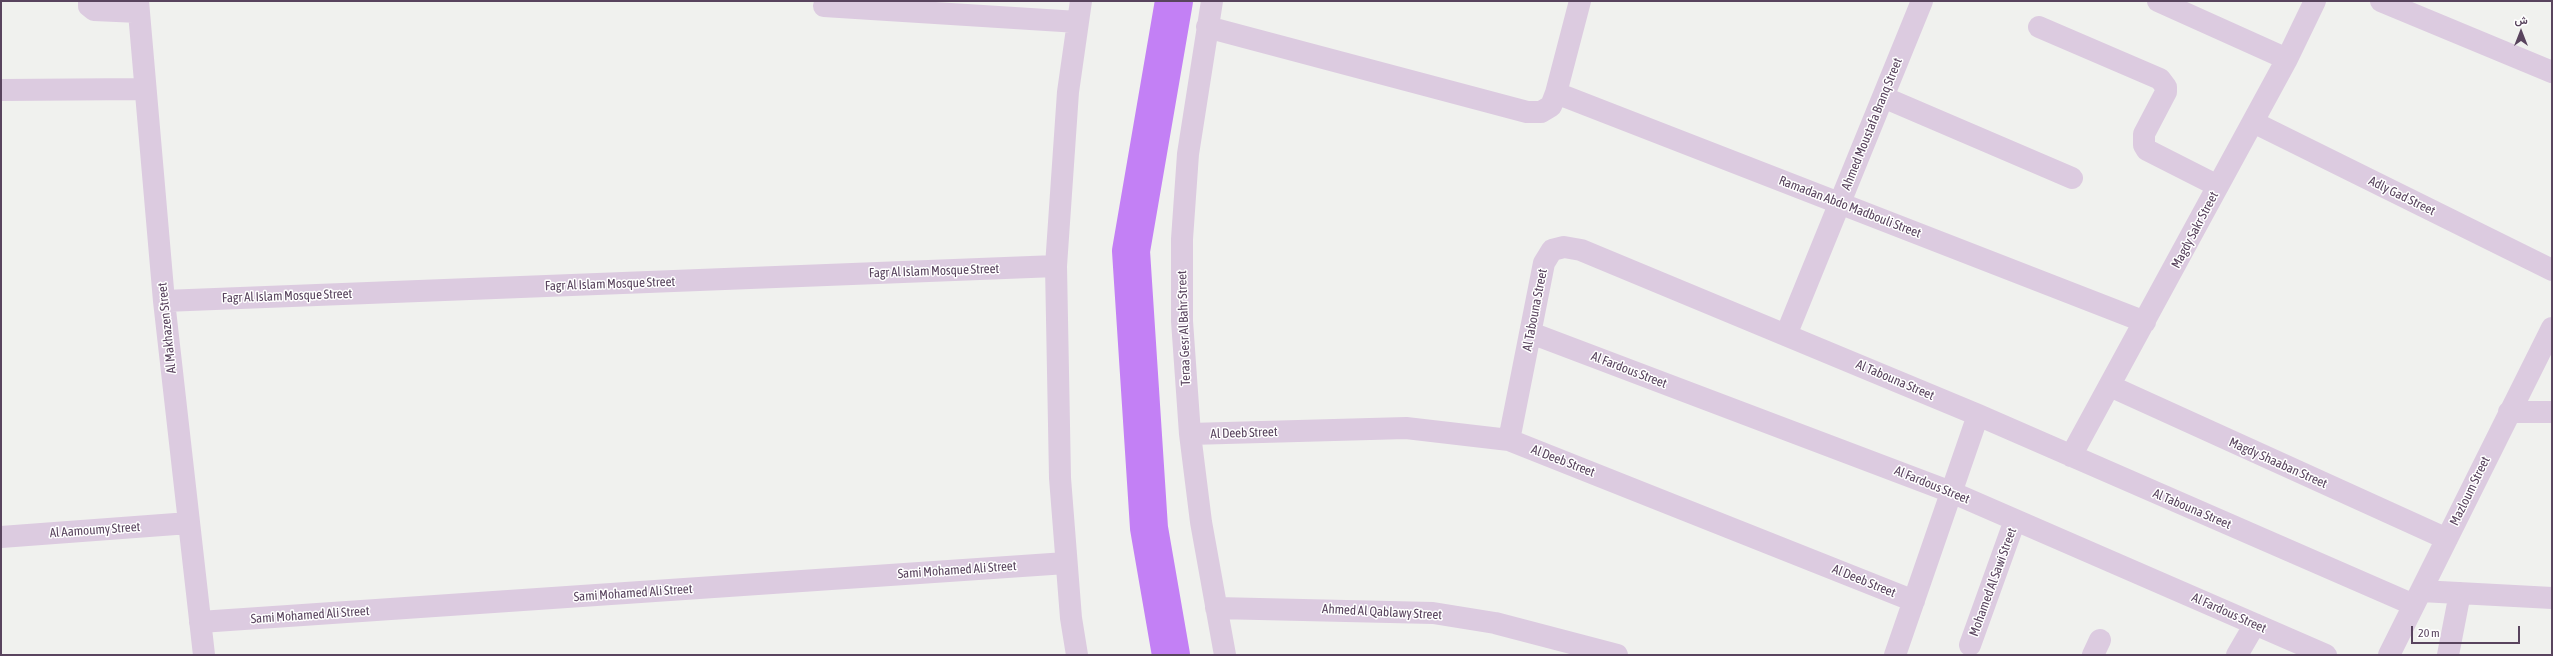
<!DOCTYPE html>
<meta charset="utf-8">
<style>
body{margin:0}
#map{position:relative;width:2553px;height:656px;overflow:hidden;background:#f0f1ee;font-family:"Asap Condensed",Vazirmatn,sans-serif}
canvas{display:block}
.frame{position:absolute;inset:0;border:2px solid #59445e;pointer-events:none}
.north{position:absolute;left:2501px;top:12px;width:40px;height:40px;-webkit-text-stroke:3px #fff;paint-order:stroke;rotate:0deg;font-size:11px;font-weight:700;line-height:16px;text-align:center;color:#59445e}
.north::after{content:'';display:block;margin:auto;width:14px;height:18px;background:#59445e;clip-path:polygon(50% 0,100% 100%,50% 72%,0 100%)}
.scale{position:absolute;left:2411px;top:626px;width:109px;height:18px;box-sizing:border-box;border:2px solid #59445e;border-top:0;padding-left:5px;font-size:12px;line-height:14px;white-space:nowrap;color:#59445e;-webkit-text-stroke:3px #fff;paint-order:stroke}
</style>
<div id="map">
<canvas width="2553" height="656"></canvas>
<div class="frame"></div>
<div class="north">ش</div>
<div class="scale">20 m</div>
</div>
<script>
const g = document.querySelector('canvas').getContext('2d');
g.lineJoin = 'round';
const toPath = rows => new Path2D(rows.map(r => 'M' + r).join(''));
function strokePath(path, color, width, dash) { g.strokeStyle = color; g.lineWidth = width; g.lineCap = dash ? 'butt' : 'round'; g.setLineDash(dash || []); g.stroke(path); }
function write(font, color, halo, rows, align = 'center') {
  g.font = font + ' "Asap Condensed",sans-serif'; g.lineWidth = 3; g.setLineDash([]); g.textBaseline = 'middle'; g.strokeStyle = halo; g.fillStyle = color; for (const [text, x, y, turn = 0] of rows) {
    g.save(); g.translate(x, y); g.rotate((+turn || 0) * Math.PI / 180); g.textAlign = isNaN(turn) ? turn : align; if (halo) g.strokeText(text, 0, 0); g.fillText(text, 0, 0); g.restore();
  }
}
const canal = toPath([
 [1171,655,1149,528,1131,251,1174,1]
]);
const minor = toPath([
 [89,1,89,6,94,10,139,12],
 [138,1,164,301,204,655],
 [1212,1,1188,154,1182,239,1182,321,1190,434,1201,522,1225,655],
 [2158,1,2287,59],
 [2381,1,2552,72],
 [824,6,1078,22],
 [1207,27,1527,112,1541,112,1551,106,1556,93,1580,1],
 [2039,27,2160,79,2166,87,2166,92,2144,134,2144,145,2147,150,2218,186],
 [1,90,145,89],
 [1556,93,2145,322],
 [1883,97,2072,178],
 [2253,122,2552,270],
 [164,301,1056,266],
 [1531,333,1951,492,2326,655],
 [1786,335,1922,1],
 [2110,386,2447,539],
 [2509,412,2552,412],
 [1190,434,1406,428,1509,440,1914,601],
 [1509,440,1544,263,1552,250,1564,247,1581,250,1978,415,2414,605],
 [2071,456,2287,59,2315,1],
 [1,537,189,523],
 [2421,591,2552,598],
 [1216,608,1433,613,1495,623,1617,655],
 [200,622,1066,563],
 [1970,645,2015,520],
 [1077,655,1071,618,1060,478,1056,266,1068,92,1081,1],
 [1895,655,1978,415],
 [2093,655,2100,640],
 [2237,655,2255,624],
 [2389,655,2552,328],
 [2448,655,2460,593]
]);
const streetNames = [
 ["Ahmed Moustafa Branq Street",1872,124,-68],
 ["Adly Gad Street",2402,196,26],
 ["Ramadan Abdo Madbouli Street",1850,207,21],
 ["Magdy Sakr Street",2195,230,-62],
 ["Fagr Al Islam Mosque Street",934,271,-2],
 ["Fagr Al Islam Mosque Street",610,284,-2],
 ["Fagr Al Islam Mosque Street",287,296,-2],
 ["Al Tabouna Street",1535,310,-79],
 ["Al Makhazen Street",167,328,-96],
 ["Teraa Gesr Al Bahr Street",1184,328,-92],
 ["Al Fardous Street",1629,370,21],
 ["Al Tabouna Street",1895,380,23],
 ["Al Deeb Street",1244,433,-2],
 ["Al Deeb Street",1563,461,21],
 ["Magdy Shaaban Street",2278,463,24],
 ["Al Fardous Street",1932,485,22],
 ["Mazloum Street",2470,491,-64],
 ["Al Tabouna Street",2192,509,23],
 ["Al Aamoumy Street",95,530,-4],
 ["Sami Mohamed Ali Street",957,570,-4],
 ["Al Deeb Street",1864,581,22],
 ["Mohamed Al Sawi Street",1993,582,-70],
 ["Sami Mohamed Ali Street",633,593,-4],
 ["Ahmed Al Qablawy Street",1382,612,3],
 ["Al Fardous Street",2229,613,24],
 ["Sami Mohamed Ali Street",310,615,-4]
];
strokePath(canal, '#c380f5', 38);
strokePath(minor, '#dccbe0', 22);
write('13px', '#59445e', '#fff', streetNames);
</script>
